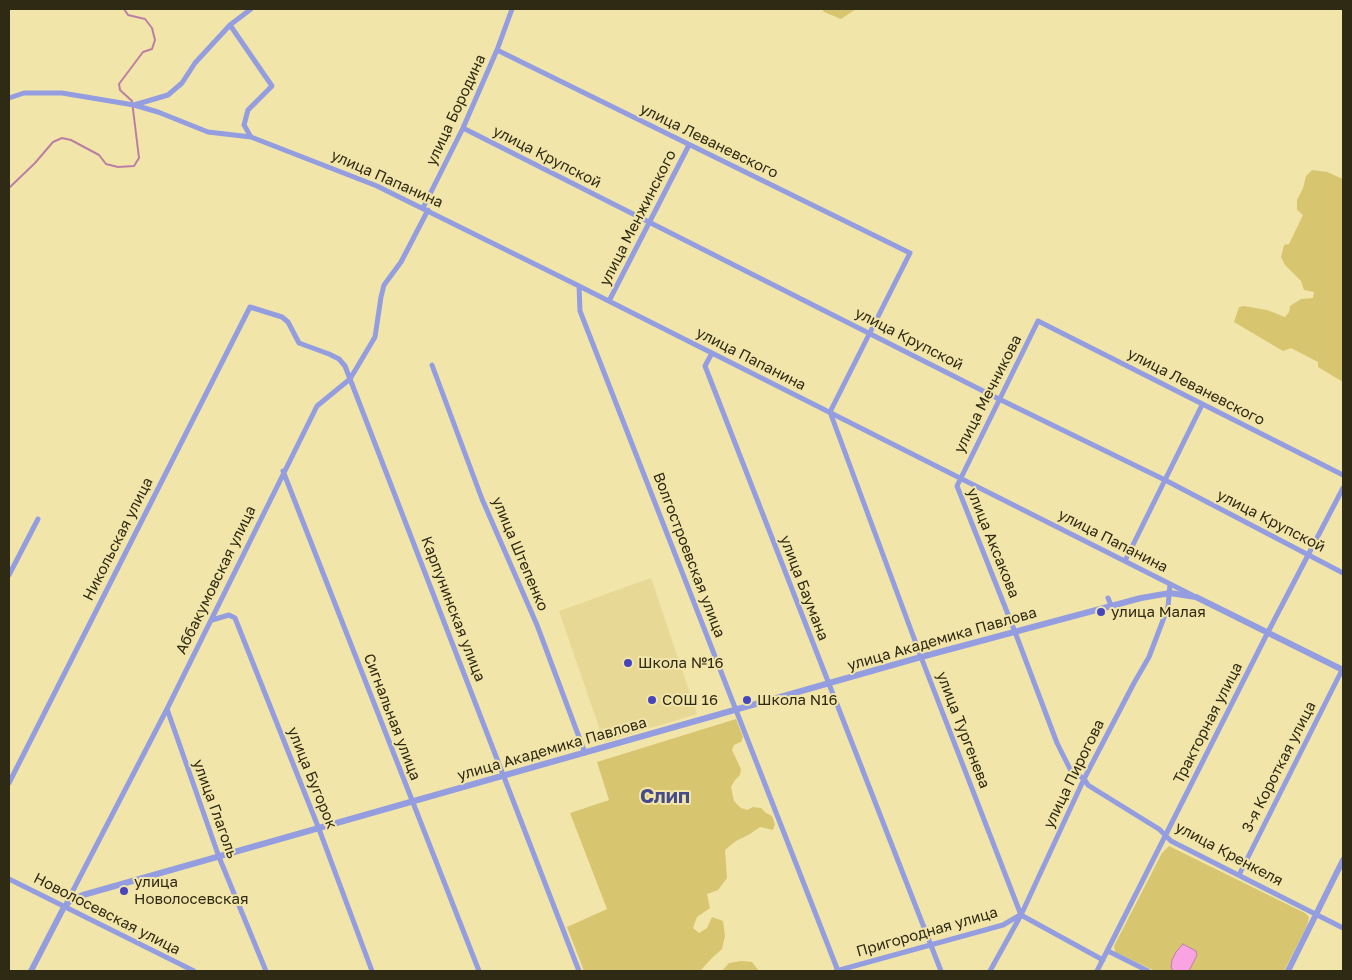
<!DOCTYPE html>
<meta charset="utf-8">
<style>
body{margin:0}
#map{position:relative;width:1352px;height:980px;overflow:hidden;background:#f2e5aa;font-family:"Golos Text",sans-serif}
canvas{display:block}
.frame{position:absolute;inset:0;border:10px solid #2f2a13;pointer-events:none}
</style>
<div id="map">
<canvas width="1352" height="980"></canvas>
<div class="frame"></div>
</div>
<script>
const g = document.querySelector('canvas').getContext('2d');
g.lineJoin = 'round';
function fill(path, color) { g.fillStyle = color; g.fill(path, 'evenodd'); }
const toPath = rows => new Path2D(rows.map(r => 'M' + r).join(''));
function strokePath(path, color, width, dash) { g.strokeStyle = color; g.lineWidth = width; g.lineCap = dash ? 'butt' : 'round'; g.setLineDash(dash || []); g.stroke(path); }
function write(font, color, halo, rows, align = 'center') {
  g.font = font + ' "Golos Text",sans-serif'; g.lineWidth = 4; g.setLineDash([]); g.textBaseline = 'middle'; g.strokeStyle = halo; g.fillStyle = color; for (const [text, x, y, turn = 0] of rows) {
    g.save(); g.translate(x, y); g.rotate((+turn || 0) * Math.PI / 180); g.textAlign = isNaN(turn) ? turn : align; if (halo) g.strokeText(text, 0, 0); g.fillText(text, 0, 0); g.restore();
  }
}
const built = toPath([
 [651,578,697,714,604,742,559,611]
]);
const green = toPath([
 [822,9,856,9,841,19,824,12],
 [1312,170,1327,172,1343,179,1343,382,1318,367,1318,362,1291,348,1283,351,1234,322,1239,307,1244,306,1267,310,1285,317,1289,312,1290,306,1301,299,1313,298,1314,292,1304,290,1301,281,1285,265,1281,257,1284,245,1289,244,1303,215,1297,210,1297,200,1303,188,1306,176],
 [736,719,743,737,741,742,734,745,732,750,741,769,740,775,735,780,731,787,734,801,741,808,747,810,753,807,761,808,766,813,772,816,775,824,773,830,760,827,750,834,736,841,725,850,727,878,718,890,707,894,710,908,697,917,693,928,699,933,707,928,712,917,723,921,725,936,722,949,713,957,700,971,584,971,567,927,607,909,570,813,609,800,597,762],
 [1169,846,1305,913,1309,917,1307,926,1284,971,1155,971,1115,952,1114,946,1162,853],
 [741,961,752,962,759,971,722,971,729,963]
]);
const water = toPath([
 [1183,944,1196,951,1197,955,1189,971,1173,971,1171,967,1172,960,1176,952,1183,944]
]);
const stream = toPath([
 [9,188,35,163,53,142,62,138,71,140,99,155,106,164,118,167,134,166,139,158,132,101,120,90,119,84,143,52,152,49,155,40,152,28,145,19,128,15,124,9]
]);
const minor = toPath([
 [230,25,272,86,248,110,244,125,251,137],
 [497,50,910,253,830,412,921,657,1021,915],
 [9,98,24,93,62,93,134,105,168,95,182,83,195,63,230,25,251,9],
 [134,105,158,112,208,132,251,137,377,186,579,286,1192,595],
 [463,128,999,399,1165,480,1343,573],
 [423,208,463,128,497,50,512,9],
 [579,286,580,311,838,971],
 [609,301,689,145],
 [712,353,705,366,941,971],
 [432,365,482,499,537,625,585,753],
 [283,471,479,971],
 [1343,475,1038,321,957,486,1015,632,1057,743,1070,769,1084,779,1088,785,1159,829,1171,841,1343,928],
 [1125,561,1202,405],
 [9,575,38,519],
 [1108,598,1111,605],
 [212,620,229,615,235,618,319,829,372,971],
 [167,709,219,857,266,971],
 [9,783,250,307,282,317,288,322,299,343,329,354,339,359,345,366,579,971],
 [1239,875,1342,670],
 [9,879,194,971],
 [67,902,167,709,317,406,350,379,375,337,381,297,384,285,401,262,428,210],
 [1021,915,1103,960],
 [1108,951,1148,971],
 [836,971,1003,925,1020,915],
 [990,971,1021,915,1084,779,1134,683,1149,657,1168,607,1170,584],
 [1097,971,1268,632,1343,488]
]);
const tertiary = toPath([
 [31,971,64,907,72,899,83,895,921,657,1141,598,1170,593,1196,597,1343,670],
 [1288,971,1343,860]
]);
const markers = [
 [1101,612,5,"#4645bb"],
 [628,663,5,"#4645bb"],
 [652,700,5,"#4645bb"],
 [747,700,5,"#4645bb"],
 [124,891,5,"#4645bb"]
];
const streetNames = [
 ["улица Бородина",456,110,-65],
 ["улица Леваневского",709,141,26],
 ["улица Крупской",547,157,27],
 ["улица Папанина",387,179,24],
 ["улица Менжинского",638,218,-63],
 ["улица Крупской",909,339,27],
 ["улица Папанина",751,359,27],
 ["улица Леваневского",1196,387,27],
 ["улица Мечникова",988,394,-63],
 ["улица Крупской",1271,521,27],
 ["Никольская улица",118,539,-63],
 ["улица Папанина",1113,541,27],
 ["улица Аксакова",993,543,68],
 ["улица Штепенко",520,554,67],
 ["Волгостроевская улица",689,555,69],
 ["Аббакумовская улица",216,580,-64],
 ["улица Баумана",804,588,69],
 ["Карпунинская улица",453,609,69],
 ["улица Академика Павлова",942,639,-16],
 ["Сигнальная улица",392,717,69],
 ["Тракторная улица",1208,723,-63],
 ["улица Тургенева",963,730,69],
 ["улица Академика Павлова",552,749,-16],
 ["3-я Короткая улица",1279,767,-63],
 ["улица Пирогова",1074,774,-64],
 ["улица Бугорок",312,778,68],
 ["улица Глаголь",215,809,70],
 ["улица Кренкеля",1229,854,28],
 ["Новолосевская улица",107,914,27],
 ["Пригородная улица",927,932,-16]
];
const poiNames = [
 ["улица Малая",1111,612],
 ["Школа №16",638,663],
 ["СОШ 16",662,700],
 ["Школа N16",757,700],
 ["улица",134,882],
 ["Новолосевская",134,899]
];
const districtNames = [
 ["Слип",665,797]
];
fill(built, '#e7d895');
fill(green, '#d8c570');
fill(water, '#f9a3e2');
strokePath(water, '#bc7fa4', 1);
strokePath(stream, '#bc7fa4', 2);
strokePath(minor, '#939de0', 5);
strokePath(tertiary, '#939de0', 6);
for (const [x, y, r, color] of markers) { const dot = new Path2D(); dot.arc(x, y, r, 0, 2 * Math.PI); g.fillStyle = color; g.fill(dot); strokePath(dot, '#f2e5aa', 2); }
write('15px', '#2f2a13', '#f2e5aa', streetNames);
write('15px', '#2f2a13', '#f2e5aa', poiNames, 'left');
write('bold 20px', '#464c89', '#f2e5aa', districtNames);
</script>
